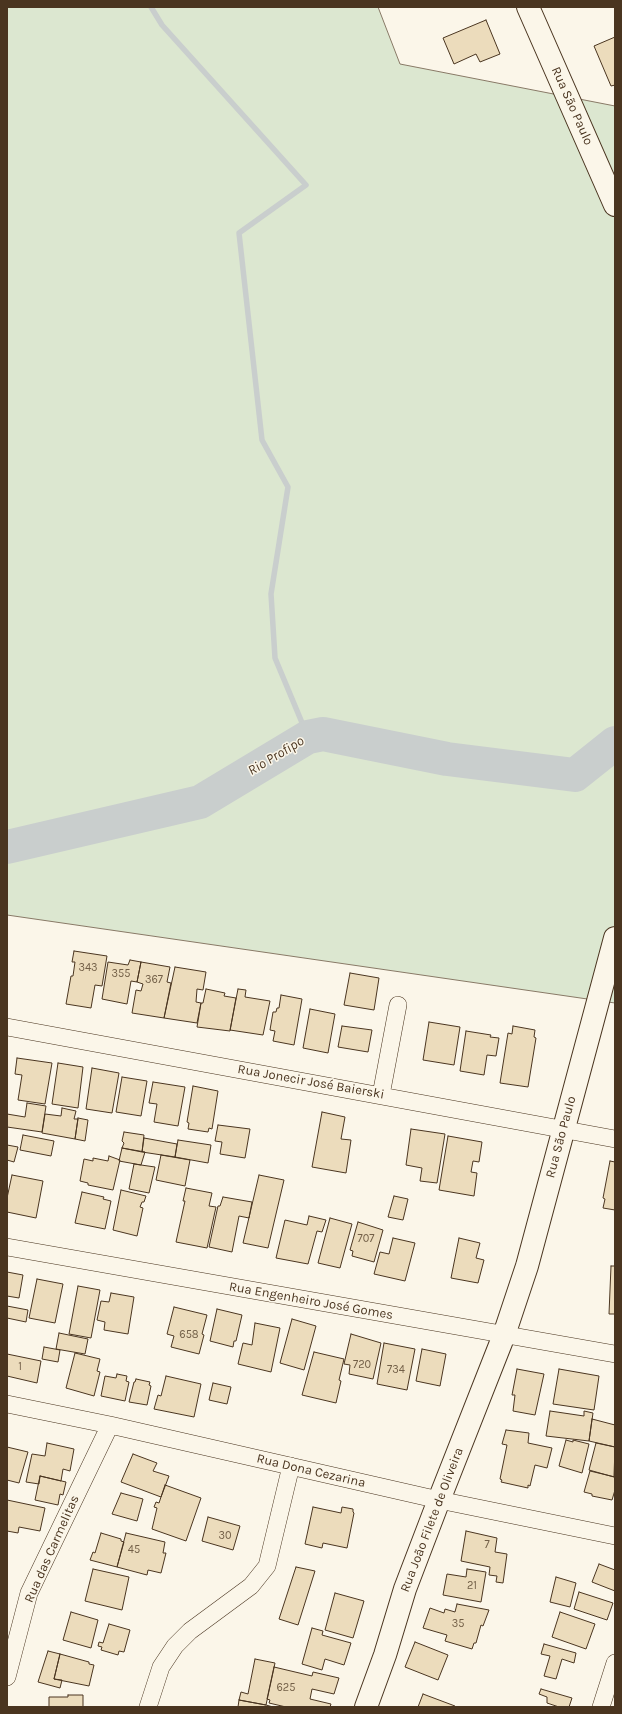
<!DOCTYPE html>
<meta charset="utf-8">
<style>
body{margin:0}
#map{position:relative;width:622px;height:1714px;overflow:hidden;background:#fbf6e9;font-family:Karla,sans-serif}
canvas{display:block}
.frame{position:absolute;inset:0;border:8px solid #4a3520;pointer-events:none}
</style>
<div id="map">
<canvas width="622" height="1714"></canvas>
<div class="frame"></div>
</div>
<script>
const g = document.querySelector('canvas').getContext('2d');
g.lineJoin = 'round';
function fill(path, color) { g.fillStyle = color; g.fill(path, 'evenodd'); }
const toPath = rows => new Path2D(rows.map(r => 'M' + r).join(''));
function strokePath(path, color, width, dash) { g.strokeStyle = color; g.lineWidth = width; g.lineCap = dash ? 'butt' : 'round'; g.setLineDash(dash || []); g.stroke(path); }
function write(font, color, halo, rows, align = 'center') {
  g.font = font + ' Karla,sans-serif'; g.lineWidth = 3; g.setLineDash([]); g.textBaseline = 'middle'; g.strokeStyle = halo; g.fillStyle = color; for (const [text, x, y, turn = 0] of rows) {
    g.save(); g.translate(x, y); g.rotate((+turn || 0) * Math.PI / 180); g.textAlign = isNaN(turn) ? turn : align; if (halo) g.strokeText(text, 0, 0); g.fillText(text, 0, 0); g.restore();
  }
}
const green = toPath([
 [7,7,378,7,400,64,615,106,615,1003,7,915,7,7]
]);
const stream = toPath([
 [151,7,162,25,306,185,239,233,262,440,288,487,271,594,275,658,308,737]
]);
const river = toPath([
 [7,847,200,802,308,737,323,734,447,759,575,775,615,743]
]);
const building = toPath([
 [486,20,500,54,480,62,476,54,454,64,443,38,486,20],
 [615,37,615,85,611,86,594,46,615,37],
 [74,951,107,956,102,986,95,985,91,1008,66,1004,71,976,73,976,75,962,72,962,74,951],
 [130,960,141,962,137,982,131,981,127,1004,102,999,108,962,128,965,130,960],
 [141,962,170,967,167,982,171,983,164,1018,132,1013,136,990,141,991,143,984,137,982,141,962],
 [175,967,206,972,203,990,197,989,196,1002,201,1003,197,1023,164,1018,175,967],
 [350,973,379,978,374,1010,344,1005,350,973],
 [206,989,225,993,224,996,236,998,230,1031,197,1027,201,1003,203,1003,206,989],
 [238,989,246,990,245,997,270,1001,263,1035,230,1030,238,989],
 [281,995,302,999,294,1045,273,1041,275,1031,270,1030,273,1012,276,1012,277,1008,279,1008,281,995],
 [310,1009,335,1014,328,1053,303,1048,310,1009],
 [429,1022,460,1027,454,1065,423,1060,429,1022],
 [342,1026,372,1030,368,1052,338,1047,342,1026],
 [513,1026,535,1030,534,1037,536,1038,528,1087,500,1083,508,1033,512,1034,513,1026],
 [466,1031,491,1035,490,1037,499,1038,496,1056,487,1055,484,1075,460,1071,466,1031],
 [17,1058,52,1063,45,1104,18,1100,22,1075,15,1074,17,1058],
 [58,1063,83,1067,78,1108,52,1104,58,1063],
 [92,1068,119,1073,112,1113,86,1109,92,1068],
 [122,1077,147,1081,141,1116,116,1112,122,1077],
 [153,1082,185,1087,178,1126,154,1122,157,1104,149,1103,153,1082],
 [193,1086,218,1091,212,1129,209,1128,208,1132,188,1129,189,1123,187,1122,193,1086],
 [27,1103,46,1106,42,1132,7,1127,7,1114,25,1117,27,1103],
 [62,1108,76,1111,74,1119,78,1119,75,1139,42,1133,45,1114,61,1116,62,1108],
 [322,1112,345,1117,341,1139,351,1140,346,1173,312,1167,322,1112],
 [78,1118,88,1120,85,1141,75,1139,78,1118],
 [218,1125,250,1129,245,1158,220,1154,222,1142,215,1141,218,1125],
 [411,1129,445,1134,437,1183,420,1181,422,1168,406,1165,411,1129],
 [124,1132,144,1135,142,1152,122,1148,124,1143,122,1141,124,1132],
 [23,1135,54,1141,51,1156,20,1150,23,1135],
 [448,1136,482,1142,479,1162,473,1161,471,1172,477,1173,474,1196,439,1190,448,1136],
 [144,1138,177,1144,175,1157,142,1152,144,1138],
 [178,1140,211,1145,208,1163,175,1157,178,1140],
 [7,1145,18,1147,14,1162,7,1160,7,1145],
 [122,1148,145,1152,141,1165,119,1161,122,1148],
 [161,1155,190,1160,185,1186,156,1180,161,1155],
 [109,1156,120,1160,113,1190,88,1185,88,1183,80,1181,84,1159,93,1161,93,1158,108,1161,109,1156],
 [610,1161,615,1162,615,1210,603,1208,605,1199,603,1198,610,1161],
 [134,1164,155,1167,149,1193,129,1189,134,1164],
 [12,1175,43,1181,36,1218,7,1212,7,1198,12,1175],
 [259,1175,284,1180,268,1248,243,1243,259,1175],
 [186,1188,212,1193,209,1206,216,1207,207,1248,176,1242,185,1201,183,1201,186,1188],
 [121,1190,146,1196,144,1202,142,1202,140,1207,143,1208,137,1236,113,1230,121,1190],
 [82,1192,104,1197,103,1199,111,1201,105,1229,75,1223,82,1192],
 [394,1196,408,1199,403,1220,388,1217,394,1196],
 [223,1197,252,1202,249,1218,239,1216,232,1252,209,1247,218,1206,220,1206,223,1197],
 [309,1216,326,1220,322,1232,317,1231,308,1264,276,1258,285,1220,307,1225,309,1216],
 [330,1218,352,1224,340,1268,318,1263,330,1218],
 [358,1222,383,1230,374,1262,352,1256,353,1251,350,1250,358,1222],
 [393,1238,415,1243,405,1281,374,1274,380,1252,389,1254,393,1238],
 [459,1238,480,1243,476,1258,484,1260,478,1283,451,1278,459,1238],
 [611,1266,615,1266,615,1314,609,1314,611,1266],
 [7,1272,23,1275,19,1298,7,1296,7,1272],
 [37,1279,63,1284,55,1323,29,1318,37,1279],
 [78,1286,100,1290,91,1338,69,1334,78,1286],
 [111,1293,134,1297,128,1334,104,1330,105,1322,97,1320,101,1301,109,1302,111,1293],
 [7,1306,28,1310,26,1322,7,1318,7,1306],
 [174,1307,207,1315,202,1334,204,1335,199,1354,171,1347,174,1336,167,1334,174,1307],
 [217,1309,242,1315,236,1341,234,1341,233,1347,210,1341,217,1309],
 [292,1319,316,1326,304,1370,280,1363,292,1319],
 [255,1323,280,1328,271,1372,238,1364,243,1343,252,1345,255,1323],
 [59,1333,88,1339,85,1354,56,1349,59,1333],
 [351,1334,381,1343,373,1379,349,1374,350,1365,344,1364,351,1334],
 [384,1343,415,1349,407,1390,377,1384,384,1343],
 [44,1347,60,1350,58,1362,42,1359,44,1347],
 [422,1349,446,1354,440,1386,416,1381,422,1349],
 [314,1352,344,1359,339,1380,341,1381,336,1403,302,1395,314,1352],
 [75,1353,100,1359,97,1371,100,1372,94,1396,66,1388,75,1353],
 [7,1354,41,1361,37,1383,7,1376,7,1354],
 [517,1369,544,1374,535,1415,513,1411,515,1395,512,1395,517,1369],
 [559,1369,599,1376,594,1410,553,1404,559,1369],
 [117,1374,127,1376,126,1381,129,1382,125,1401,101,1396,105,1376,116,1378,117,1374],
 [166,1376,201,1384,194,1417,154,1409,158,1395,161,1396,166,1376],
 [136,1379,150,1382,149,1385,151,1386,147,1405,129,1402,134,1382,135,1382,136,1379],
 [213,1383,231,1387,227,1404,209,1400,213,1383],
 [550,1411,584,1416,584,1411,593,1413,589,1441,546,1436,550,1411],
 [592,1419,615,1425,615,1447,589,1441,592,1419],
 [506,1430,529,1433,528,1443,552,1448,547,1468,535,1465,530,1486,528,1485,528,1488,501,1482,502,1480,500,1479,507,1445,502,1444,506,1430],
 [566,1440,573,1442,573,1440,589,1444,582,1473,559,1466,566,1440],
 [47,1443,74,1449,70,1471,63,1469,61,1481,40,1476,39,1484,26,1482,32,1454,45,1456,47,1443],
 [596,1443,615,1447,614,1477,589,1470,596,1443],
 [7,1447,28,1452,19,1483,7,1480,7,1447],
 [133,1454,157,1463,153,1471,169,1476,161,1497,121,1482,133,1454],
 [590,1471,615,1477,615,1490,612,1500,592,1496,592,1494,584,1492,590,1471],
 [40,1476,66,1482,63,1495,60,1494,58,1505,35,1500,40,1476],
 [165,1485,201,1498,186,1541,152,1529,157,1508,154,1507,156,1502,159,1503,165,1485],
 [121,1493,143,1499,137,1521,112,1514,121,1493],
 [7,1500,45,1508,40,1531,19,1527,18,1533,7,1531,7,1500],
 [313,1507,341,1513,342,1507,353,1509,353,1512,354,1513,347,1548,323,1543,322,1548,305,1544,313,1507],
 [208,1517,240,1526,233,1550,202,1541,208,1517],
 [466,1531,497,1538,495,1552,507,1554,503,1583,496,1582,497,1576,489,1575,490,1567,461,1561,466,1531],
 [101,1533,121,1539,121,1541,124,1542,117,1567,90,1560,93,1552,95,1553,101,1533],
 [126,1533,165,1542,163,1553,166,1553,161,1573,148,1570,147,1575,117,1567,126,1533],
 [599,1564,615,1570,615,1591,592,1582,599,1564],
 [296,1567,315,1571,298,1625,279,1619,296,1567],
 [93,1569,129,1577,122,1610,85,1601,93,1569],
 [467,1569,486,1572,481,1602,443,1595,447,1574,466,1577,467,1569],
 [556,1577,576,1583,570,1607,550,1602,556,1577],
 [579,1592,613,1603,607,1620,574,1609,579,1592],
 [335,1593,364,1601,353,1638,325,1630,335,1593],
 [457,1604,489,1610,483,1626,481,1625,476,1643,474,1643,472,1649,445,1641,447,1635,423,1628,430,1608,444,1613,445,1609,455,1612,457,1604],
 [71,1612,98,1620,91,1648,63,1640,71,1612],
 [560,1612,595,1624,586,1649,552,1637,560,1612],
 [109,1624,130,1630,124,1652,119,1651,118,1655,101,1650,102,1647,98,1646,99,1642,103,1643,109,1624],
 [312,1628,323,1631,322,1635,351,1643,344,1665,325,1659,322,1670,302,1664,312,1628],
 [415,1642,448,1655,438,1680,405,1667,415,1642],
 [544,1644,576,1653,574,1663,562,1659,556,1679,544,1676,550,1656,541,1654,544,1644],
 [48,1651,60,1654,54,1679,62,1680,60,1688,38,1682,48,1651],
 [60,1654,89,1662,89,1664,94,1665,89,1686,54,1679,60,1654],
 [255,1659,275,1663,266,1705,239,1700,241,1692,248,1694,255,1659],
 [274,1667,312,1676,313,1672,339,1678,334,1694,312,1689,310,1699,331,1704,330,1707,286,1707,269,1703,270,1700,267,1699,274,1667],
 [541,1689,572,1698,569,1707,559,1707,547,1703,547,1697,539,1694,541,1689],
 [423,1694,455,1706,455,1707,418,1707,423,1694],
 [68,1695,83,1695,83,1707,49,1707,49,1697,68,1697,68,1695],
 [239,1700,266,1705,273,1707,238,1707,239,1700]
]);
const street = toPath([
 [7,1027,615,1139],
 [381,1095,398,1005],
 [7,1247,615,1354],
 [7,1404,110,1425,439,1500,615,1536],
 [7,1677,29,1593,110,1425],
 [148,1707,161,1667,175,1646,190,1631,251,1586,267,1566,291,1466],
 [601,1707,615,1663]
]);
const primary = toPath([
 [528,7,615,205],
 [366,1707,385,1655,405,1589,439,1500,504,1335,527,1266,615,938]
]);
const numberNames = [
 ["343",88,968],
 ["355",121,974],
 ["367",154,980],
 ["707",366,1239],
 ["658",189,1335],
 ["720",362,1365],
 ["1",20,1367],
 ["734",396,1370],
 ["30",225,1536],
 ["7",487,1545],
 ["45",134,1550],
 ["21",472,1586],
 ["35",458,1624],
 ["625",286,1688]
];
const streetNames = [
 ["Rua São Paulo",572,106,66],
 ["Rua Jonecir José Baierski",311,1082,10],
 ["Rua São Paulo",561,1137,-75],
 ["Rua Engenheiro José Gomes",311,1301,10],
 ["Rua Dona Cezarina",311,1471,13],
 ["Rua João Filete de Oliveira",432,1520,-69],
 ["Rua das Carmelitas",52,1549,-66]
];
const waterNames = [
 ["Rio Profipo",276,756,-31]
];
fill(green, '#dce7d0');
strokePath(green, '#887966', 1);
strokePath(stream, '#c9cecd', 5.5);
strokePath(river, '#c9cecd', 34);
fill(building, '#ecdcbc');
strokePath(building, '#4a3520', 1);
strokePath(street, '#4a3520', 18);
strokePath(primary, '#4a3520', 24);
strokePath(street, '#fbf6e9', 17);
strokePath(primary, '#fbf6e9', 22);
write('11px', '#725f47', null, numberNames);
write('13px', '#4a3520', '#fbf6e9', streetNames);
write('italic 14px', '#4a3520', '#fbf6e9', waterNames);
</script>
